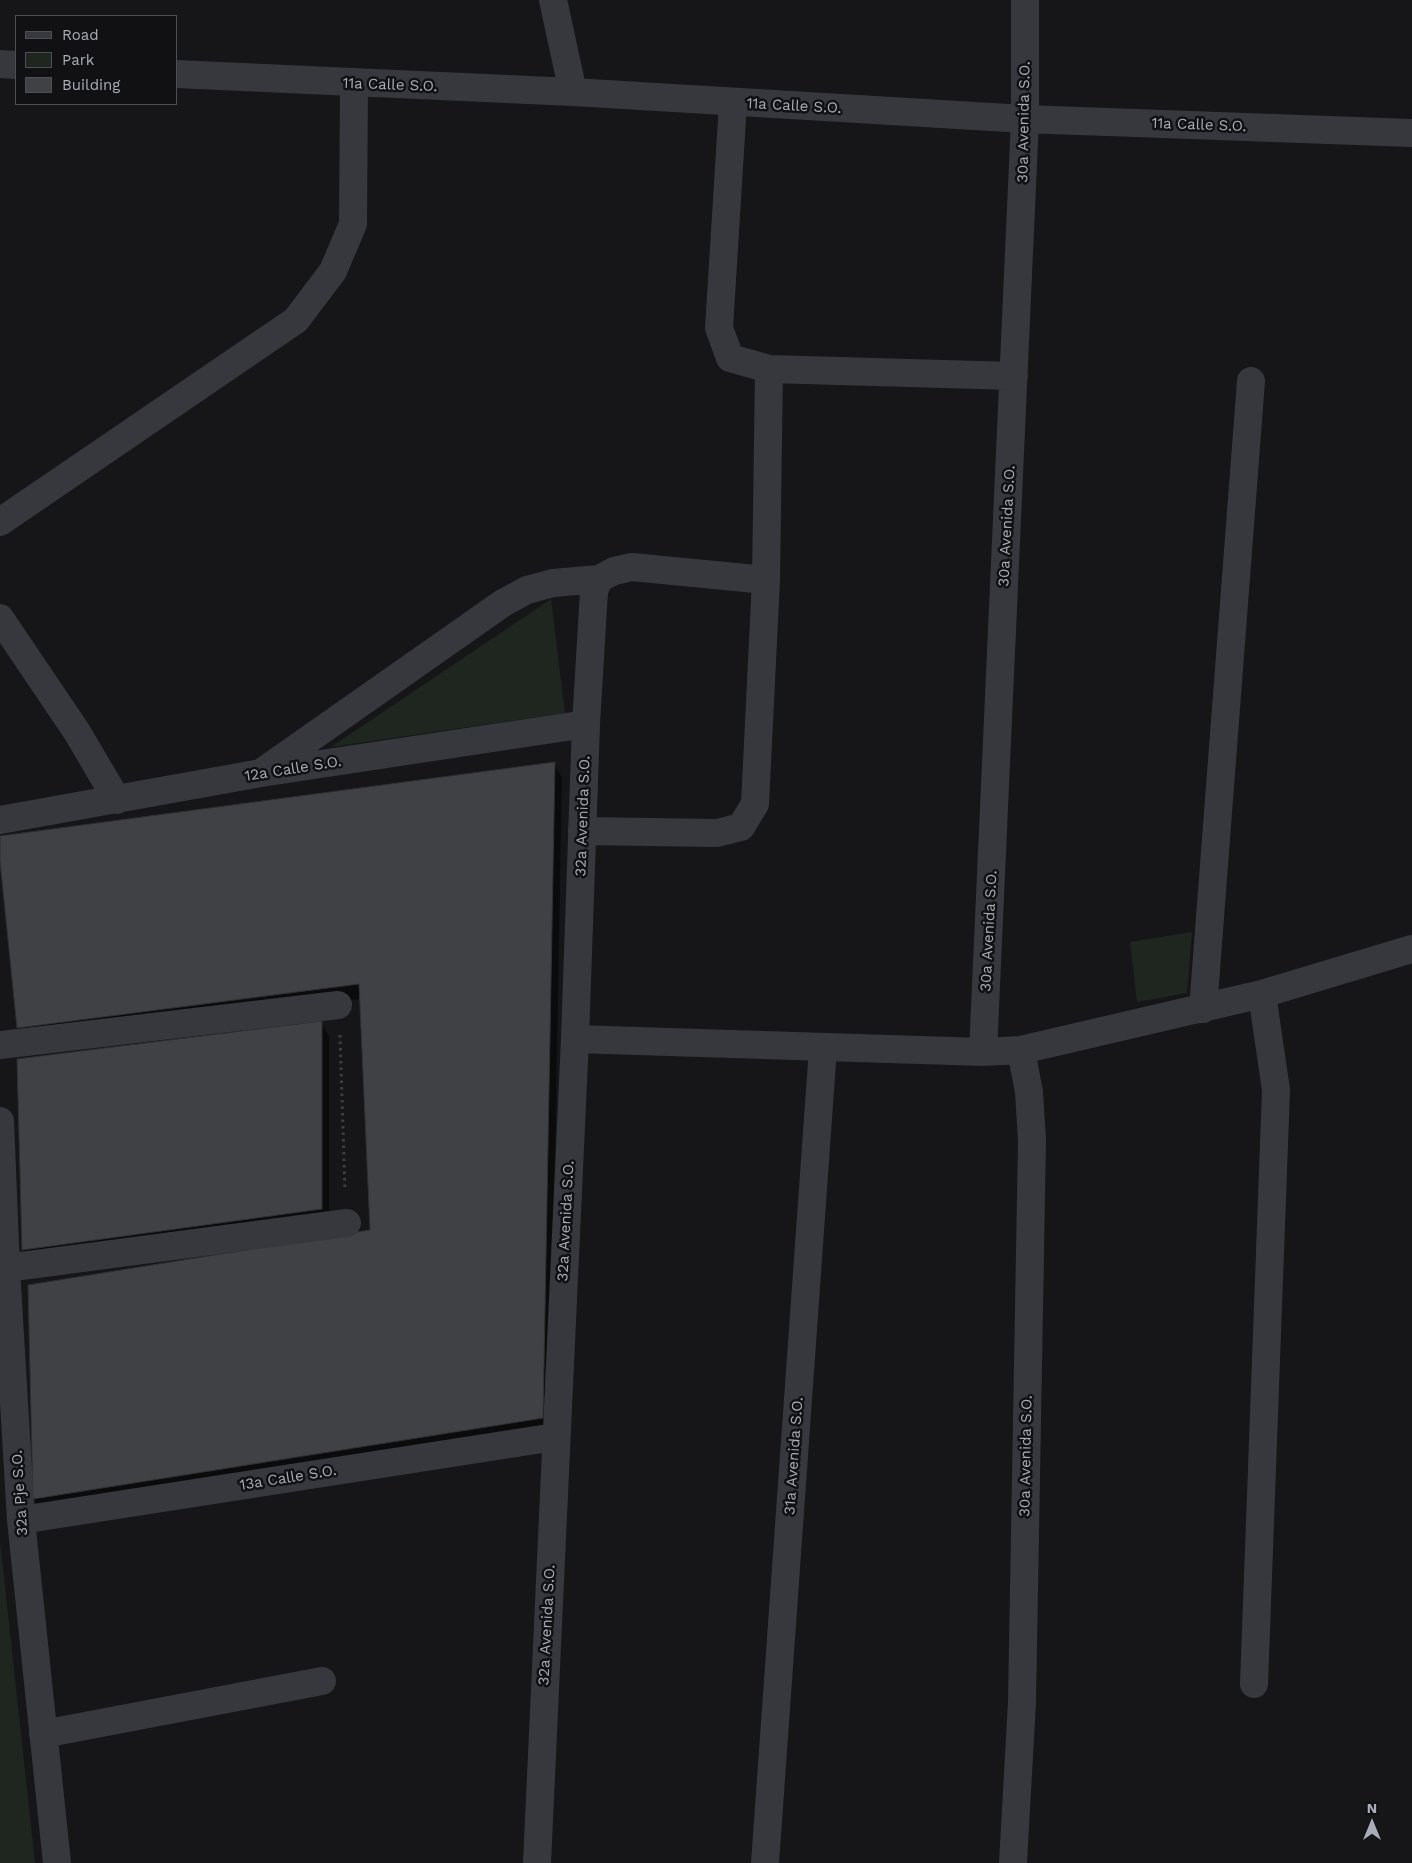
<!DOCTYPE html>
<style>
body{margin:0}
#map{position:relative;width:1412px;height:1863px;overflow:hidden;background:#161618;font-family:"Work Sans",sans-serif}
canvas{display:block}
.legend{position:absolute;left:15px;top:15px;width:162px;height:90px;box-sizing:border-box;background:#111113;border:1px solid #4d4f55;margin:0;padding:6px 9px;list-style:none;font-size:15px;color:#a8adb8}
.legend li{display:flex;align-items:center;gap:10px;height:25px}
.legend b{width:25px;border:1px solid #4d4f55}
.north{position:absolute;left:1347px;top:1798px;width:50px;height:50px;-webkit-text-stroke:4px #111113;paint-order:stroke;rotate:0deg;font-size:14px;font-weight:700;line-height:20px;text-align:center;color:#a8adb8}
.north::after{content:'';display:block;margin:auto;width:18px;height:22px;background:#a8adb8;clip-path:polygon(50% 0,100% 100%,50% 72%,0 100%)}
</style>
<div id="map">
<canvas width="1412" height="1863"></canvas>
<ul class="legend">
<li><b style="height:6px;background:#37383d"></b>Road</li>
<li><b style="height:14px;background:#1e261f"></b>Park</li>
<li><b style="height:14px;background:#404145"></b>Building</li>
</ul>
<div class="north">N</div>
</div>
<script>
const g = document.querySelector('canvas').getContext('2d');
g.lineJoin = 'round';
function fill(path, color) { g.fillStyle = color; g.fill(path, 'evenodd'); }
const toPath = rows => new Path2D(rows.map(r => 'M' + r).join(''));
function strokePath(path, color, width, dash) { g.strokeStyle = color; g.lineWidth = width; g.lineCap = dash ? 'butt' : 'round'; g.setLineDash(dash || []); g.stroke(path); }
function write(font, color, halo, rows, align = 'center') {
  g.font = font + ' "Work Sans",sans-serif'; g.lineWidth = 5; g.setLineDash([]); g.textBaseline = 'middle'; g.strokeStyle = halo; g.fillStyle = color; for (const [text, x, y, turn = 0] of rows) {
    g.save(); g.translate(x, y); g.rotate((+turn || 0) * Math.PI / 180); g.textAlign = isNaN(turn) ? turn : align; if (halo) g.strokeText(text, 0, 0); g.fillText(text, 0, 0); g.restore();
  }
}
const green = toPath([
 [551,599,565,713,331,747],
 [1192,932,1187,993,1137,1002,1130,942],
 [0,1540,35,1863,0,1863]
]);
const shadow = toPath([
 [554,763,562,778,550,1432,42,1513,34,1499,372,1231,361,999,26,1042,18,1028,0,838],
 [321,1022,329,1036,329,1224,31,1264,23,1250]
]);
const building = toPath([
 [555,762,543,1418,33,1499,28,1285,370,1230,359,984,17,1028,0,861,0,836,555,762],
 [322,1021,322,1209,22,1250,17,1059,322,1021]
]);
const path = toPath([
 [340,1035,345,1191]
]);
const minor = toPath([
 [553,0,573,92],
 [0,64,16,65],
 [176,74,573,92,1025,119,1412,133],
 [733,103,719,328,730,358,769,369,1014,376],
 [0,522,296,320,333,271,353,224,354,84],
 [0,618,77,732,117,800],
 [265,770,503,603,527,590,553,583,599,579,614,571,632,567,766,580],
 [0,820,261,773,586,724],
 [582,831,717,833,741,827,755,804,766,580,769,369],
 [1203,1009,1251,381],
 [575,1039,983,1052,1021,1050,1262,994,1412,949],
 [0,1045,338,1005],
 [983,1052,1025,119,1025,0],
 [0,1121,6,1268,21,1520,57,1863],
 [6,1268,347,1223],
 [21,1520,555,1437],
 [1254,1684,1276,1090,1262,994],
 [43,1734,322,1681],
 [537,1863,575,1039,586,724,594,591,599,579],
 [765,1863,823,1048],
 [1013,1863,1022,1702,1032,1140,1029,1092,1021,1050]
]);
const streetNames = [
 ["11a Calle S.O.",390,85,2],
 ["11a Calle S.O.",794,106,3],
 ["30a Avenida S.O.",1024,122,-89],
 ["11a Calle S.O.",1199,125,2],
 ["30a Avenida S.O.",1007,526,-87],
 ["12a Calle S.O.",293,769,-9],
 ["32a Avenida S.O.",583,816,-88],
 ["30a Avenida S.O.",989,931,-87],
 ["32a Avenida S.O.",566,1221,-87],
 ["31a Avenida S.O.",794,1456,-86],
 ["30a Avenida S.O.",1026,1456,-89],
 ["13a Calle S.O.",288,1478,-9],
 ["32a Pje S.O.",20,1493,-94],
 ["32a Avenida S.O.",547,1625,-87]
];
fill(green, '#1e261f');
fill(shadow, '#0007');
fill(building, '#404145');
strokePath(building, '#303034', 1);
strokePath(path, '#3d3f44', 3, [2.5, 4]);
strokePath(minor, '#37383d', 28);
write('15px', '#a8adb8', '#111113', streetNames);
</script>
